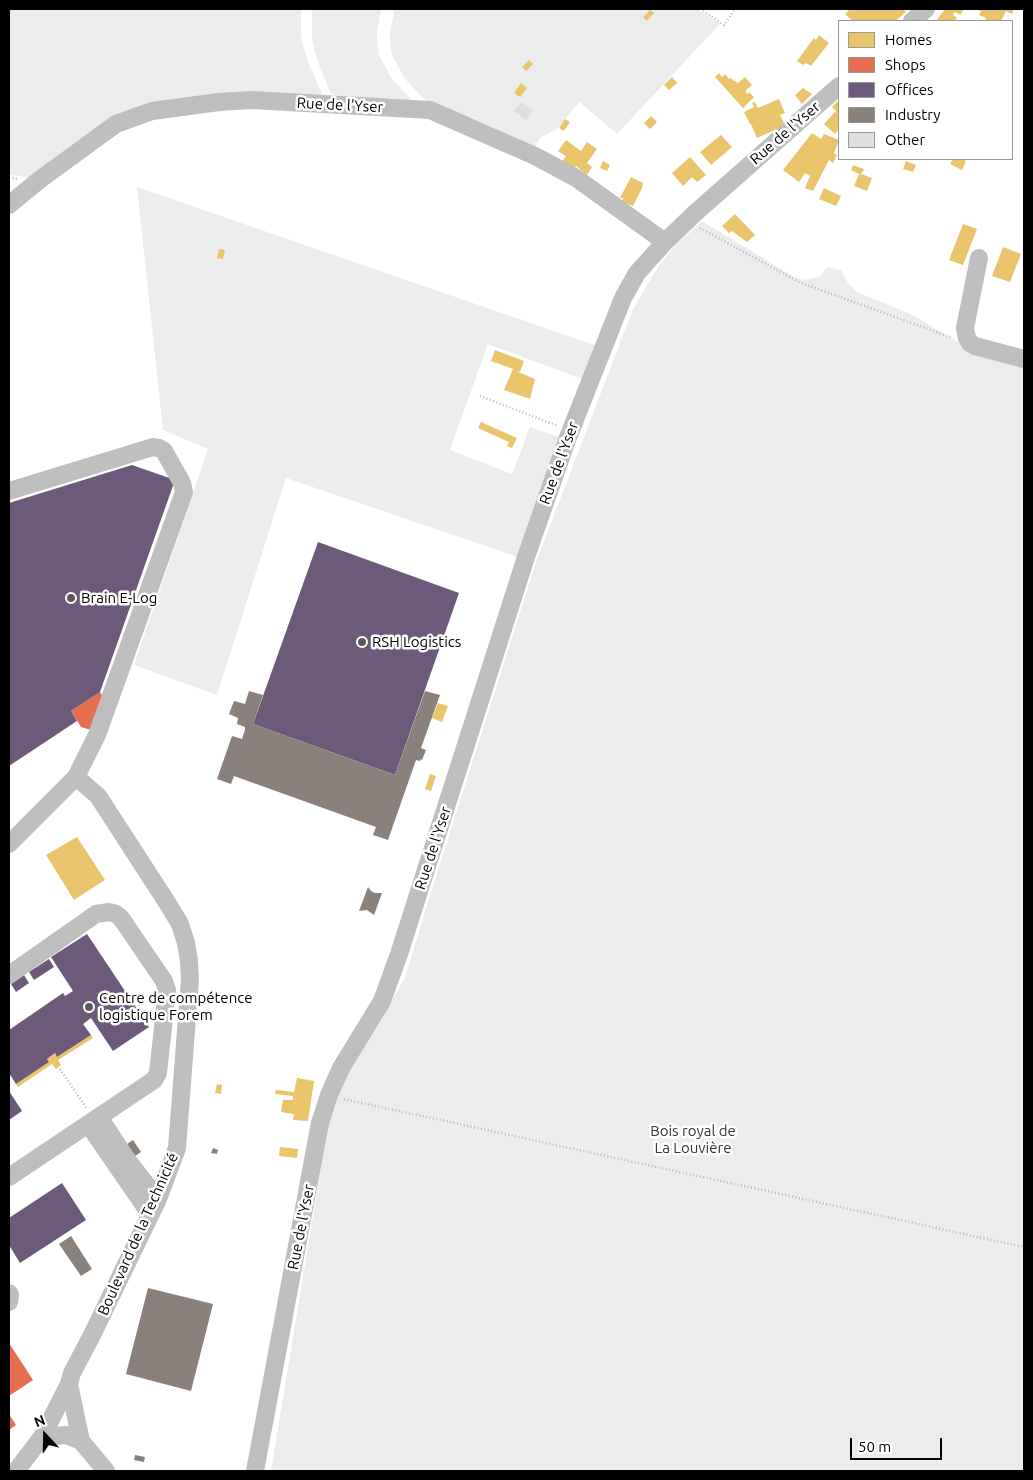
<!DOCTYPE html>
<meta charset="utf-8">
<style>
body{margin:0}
#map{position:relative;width:1033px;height:1480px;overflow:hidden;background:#fff;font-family:Ubuntu,sans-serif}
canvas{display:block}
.frame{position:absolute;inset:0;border:10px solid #000;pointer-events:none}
.legend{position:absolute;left:838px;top:20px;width:175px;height:140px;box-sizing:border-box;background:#fff;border:1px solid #999;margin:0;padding:6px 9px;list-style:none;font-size:15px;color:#000}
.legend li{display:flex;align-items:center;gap:10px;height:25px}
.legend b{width:25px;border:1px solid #999}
.north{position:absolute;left:20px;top:1410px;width:50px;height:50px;-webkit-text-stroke:4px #fff;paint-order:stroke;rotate:339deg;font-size:14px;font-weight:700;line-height:20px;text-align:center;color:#000}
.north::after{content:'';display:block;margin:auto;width:18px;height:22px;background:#000;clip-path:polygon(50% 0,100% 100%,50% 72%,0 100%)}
.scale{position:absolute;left:850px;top:1438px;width:92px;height:22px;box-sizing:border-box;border:2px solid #000;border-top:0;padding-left:6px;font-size:15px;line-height:18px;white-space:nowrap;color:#000;-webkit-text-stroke:4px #fff;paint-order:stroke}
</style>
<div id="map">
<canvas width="1033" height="1480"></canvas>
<div class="frame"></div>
<ul class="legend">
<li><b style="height:14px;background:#e9c46a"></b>Homes</li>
<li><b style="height:14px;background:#e76f51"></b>Shops</li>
<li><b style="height:14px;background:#6d597a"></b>Offices</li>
<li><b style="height:14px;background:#8a817c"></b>Industry</li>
<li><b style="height:14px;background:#dfdfdf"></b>Other</li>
</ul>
<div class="north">N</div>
<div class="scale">50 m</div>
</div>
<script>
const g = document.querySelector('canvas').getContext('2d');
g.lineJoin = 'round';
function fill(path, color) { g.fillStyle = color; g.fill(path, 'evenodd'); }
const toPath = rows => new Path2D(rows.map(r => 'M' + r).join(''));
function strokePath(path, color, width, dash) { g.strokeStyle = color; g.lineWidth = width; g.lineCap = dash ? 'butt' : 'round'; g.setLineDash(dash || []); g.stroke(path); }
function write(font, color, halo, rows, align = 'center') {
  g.font = font + ' Ubuntu,sans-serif'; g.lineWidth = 5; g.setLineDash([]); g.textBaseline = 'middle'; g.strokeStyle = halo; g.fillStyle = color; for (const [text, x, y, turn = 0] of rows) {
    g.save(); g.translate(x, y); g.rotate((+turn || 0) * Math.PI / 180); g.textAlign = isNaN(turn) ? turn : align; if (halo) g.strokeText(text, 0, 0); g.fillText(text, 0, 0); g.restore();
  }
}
const green = toPath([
 [9,9,301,9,301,35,304,49,308,62,325,101,149,106,37,178,9,175],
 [312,9,381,9,377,33,377,41,379,55,392,79,409,97,412,105,343,102,330,92,319,65,315,52,312,38],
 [398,9,697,9,720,24,617,134,579,102,557,129,540,138,534,148,485,124,434,105,422,97,405,79,392,55,390,42,390,34,394,11],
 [137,187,603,348,590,382,488,344,450,450,512,474,530,427,567,440,521,558,286,478,217,695,134,665,208,449,163,430],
 [702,221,794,277,805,280,820,276,827,267,841,270,848,283,857,292,913,315,967,348,1024,359,1024,1471,271,1471,328,1125,337,1097,349,1071,405,978,426,908,535,565,633,309,660,264,676,245]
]);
const homes = toPath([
 [850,9,903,9,906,12,895,21,853,21,845,14],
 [945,9,964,9,960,15,955,12,953,15,957,18,954,21,936,21],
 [975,9,1014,9,1012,14,1006,11,1001,21,985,21,986,18,979,15,981,11],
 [650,10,654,13,647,21,643,17],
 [819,35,829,43,811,66,806,63,803,65,797,61,814,38,816,40],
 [529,60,533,64,526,71,522,67],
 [719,73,722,77,725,74,729,79,730,78,738,83,745,77,752,85,745,91,748,94,749,92,754,97,743,108,715,77],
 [672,77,677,83,669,90,664,85],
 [521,83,527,88,520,97,514,93],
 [803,88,812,94,802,104,795,95],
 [779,99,785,113,780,115,784,123,781,125,782,127,757,138,751,124,750,124,744,112,754,107,752,103,755,102,758,108],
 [839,100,839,129,835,134,824,124,836,111,832,107],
 [651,116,657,122,650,129,644,123],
 [565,119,570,122,564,131,559,128],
 [812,133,821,139,824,134,839,140,834,153,837,155,833,163,829,160,813,191,805,188,810,176,805,173,799,182,783,170],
 [721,135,732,147,711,165,700,152],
 [566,140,581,151,587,142,597,149,587,163,592,167,587,175,576,166,573,170,562,162,566,156,558,151],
 [690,157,706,175,697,182,692,177,683,186,672,173],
 [953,159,962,159,966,161,962,170,950,164],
 [603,161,610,165,607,171,600,168],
 [906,161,916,165,913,172,903,169],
 [853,165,864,169,861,174,872,178,867,191,854,186,859,174,851,170],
 [631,177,643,183,642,188,633,206,622,202,623,198,620,198],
 [824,188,841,196,836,206,819,199],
 [735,214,755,235,747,242,732,231,729,233,722,226],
 [963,224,977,229,963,265,949,260],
 [1003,247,1021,254,1010,282,992,276],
 [219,249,225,250,223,259,217,258],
 [495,350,524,361,520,372,517,371,518,372,535,379,530,399,504,390,513,369,491,361],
 [481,422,517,438,512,448,507,446,509,442,478,428],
 [438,703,448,706,442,722,432,718],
 [430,774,436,776,431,791,425,789],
 [77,837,105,880,74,900,46,855],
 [91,1035,93,1038,58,1060,61,1065,56,1069,52,1064,18,1087,16,1084,49,1062,47,1059,55,1053,57,1057],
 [297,1078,314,1081,308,1121,293,1120,294,1114,281,1112,283,1100,293,1100,293,1096,275,1094,276,1090,294,1092],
 [217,1084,222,1085,221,1094,215,1093],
 [280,1147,298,1149,297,1158,279,1156]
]);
const shops = toPath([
 [100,692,103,697,91,730,81,727,71,711],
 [9,1343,33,1380,9,1396],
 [9,1414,16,1425,9,1430]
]);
const offices = toPath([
 [132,465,175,480,100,692,71,711,77,721,9,766,9,503],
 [318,542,459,593,395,775,253,724],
 [87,934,149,1027,113,1051,91,1018,83,1024,91,1035,57,1057,55,1053,47,1059,49,1062,16,1084,9,1073,9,1030,63,993,65,996,73,991,51,957],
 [49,959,54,967,34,980,29,972],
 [24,975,29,983,16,992,11,984],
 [9,1091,22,1111,9,1120],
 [62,1183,86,1220,20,1263,9,1245,9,1218]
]);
const industry = toPath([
 [249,691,263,695,253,724,395,775,425,691,440,695,421,748,426,750,422,760,421,759,420,761,416,760,388,840,373,835,376,827,234,776,231,784,217,779,232,736,242,739,245,730,245,727,237,724,238,718,229,714,234,701,245,704],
 [368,887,371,891,375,893,382,893,374,915,367,910,359,911],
 [133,1140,141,1152,132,1158,124,1146],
 [213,1148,218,1150,217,1154,211,1153],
 [71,1236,92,1269,81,1276,59,1244],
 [148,1288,213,1304,191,1391,126,1374],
 [135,1455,145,1457,144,1462,134,1460]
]);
const building = toPath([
 [522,102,533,111,526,120,514,111]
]);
const path = toPath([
 [700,9,724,25,735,9],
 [9,177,17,179],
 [700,228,799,282,953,338],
 [480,396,558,426],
 [60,1069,87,1109],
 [344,1099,1024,1247]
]);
const minor = toPath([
 [912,21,926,9],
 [9,205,38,181,116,124,152,111,219,102,252,100,430,110,535,156,576,178,665,242],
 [979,258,965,328,967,338,970,343,975,346,1024,359],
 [9,491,153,447,159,448,164,451,182,483,184,492,97,735,76,777,9,844],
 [76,777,98,796,168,904,180,924,186,943,189,961,190,979,177,1148,158,1199,92,1335,72,1373,69,1384,81,1441,106,1471],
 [9,975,96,914,109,912,116,914,121,918,164,981,167,990,158,1073,154,1080,9,1177],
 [99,1117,128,1161,158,1199],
 [88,1124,150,1214],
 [9,1293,10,1295,9,1302],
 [42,1437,66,1435,81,1441],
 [16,1471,42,1437,69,1384],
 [255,1471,320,1123,329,1095,341,1068,382,1001,399,954,526,557,567,440,623,298,637,273,665,242,694,214,839,86]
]);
const markers = [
 [71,598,5,"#595959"],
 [362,642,5,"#595959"],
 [89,1007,5,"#595959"]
];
const streetNames = [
 ["Rue de l'Yser",340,105,3],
 ["Rue de l'Yser",785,133,-41],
 ["Rue de l'Yser",559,463,-70],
 ["Rue de l'Yser",433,848,-72],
 ["Rue de l'Yser",301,1227,-79],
 ["Boulevard de la Technicité",138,1234,-66]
];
const poiNames = [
 ["Brain E-Log",81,598],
 ["RSH Logistics",372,642],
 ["Centre de compétence",99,998],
 ["logistique Forem",99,1015]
];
const parkNames = [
 ["Bois royal de",693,1131],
 ["La Louvière",693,1148]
];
fill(green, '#ececec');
fill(homes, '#e9c46a');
fill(shops, '#e76f51');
fill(offices, '#6d597a');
fill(industry, '#8a817c');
fill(building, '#dfdfdf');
strokePath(path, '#b9b9b9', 2.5, [1, 2.5]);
strokePath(minor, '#bebebe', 18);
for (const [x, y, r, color] of markers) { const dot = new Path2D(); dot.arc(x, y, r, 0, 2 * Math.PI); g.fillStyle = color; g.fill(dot); strokePath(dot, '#fff', 2); }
write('15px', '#000', '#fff', streetNames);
write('15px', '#000', '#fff', poiNames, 'left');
write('15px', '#333', '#fff', parkNames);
</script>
